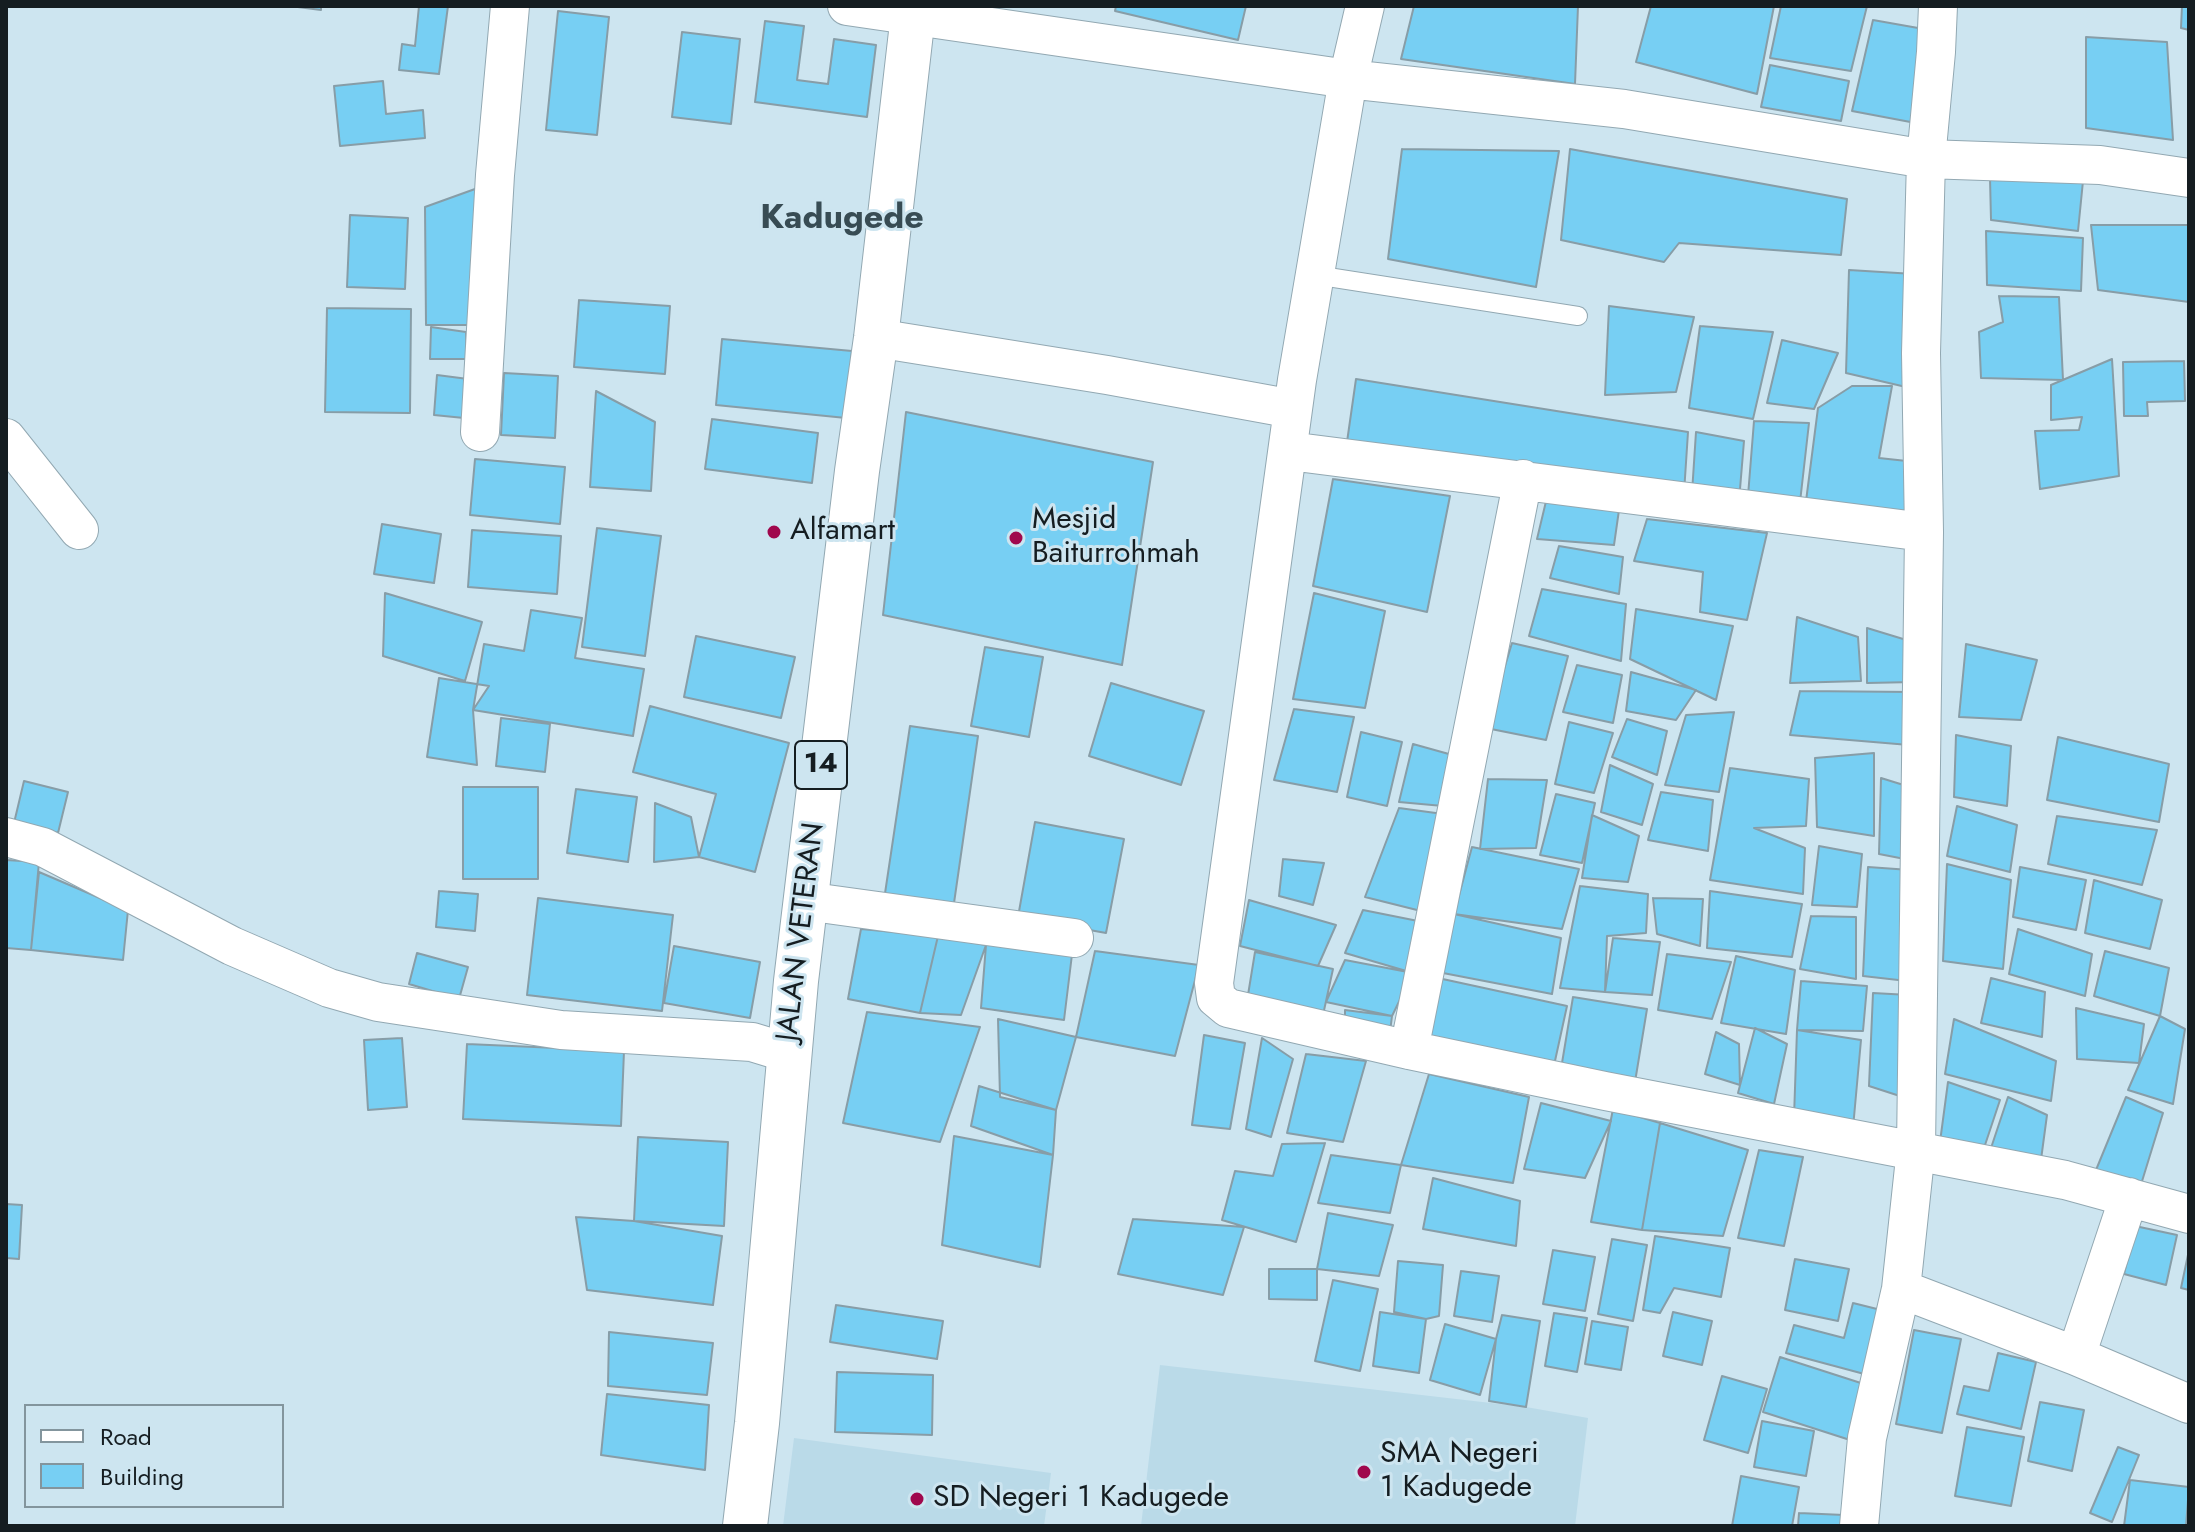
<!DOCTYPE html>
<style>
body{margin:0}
#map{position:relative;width:2195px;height:1532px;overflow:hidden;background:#cde5f0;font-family:Jost,sans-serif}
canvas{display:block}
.frame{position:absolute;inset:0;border:8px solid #151d21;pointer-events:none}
.legend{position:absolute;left:24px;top:1404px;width:260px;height:104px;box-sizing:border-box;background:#cde5f0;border:2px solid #83959d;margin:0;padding:10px 14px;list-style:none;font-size:24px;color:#151d21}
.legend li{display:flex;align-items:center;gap:16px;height:40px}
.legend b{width:40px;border:2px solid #83959d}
</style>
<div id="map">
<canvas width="2195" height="1532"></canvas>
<div class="frame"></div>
<ul class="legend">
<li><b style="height:10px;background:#fff"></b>Road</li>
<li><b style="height:22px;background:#77cff3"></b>Building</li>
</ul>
</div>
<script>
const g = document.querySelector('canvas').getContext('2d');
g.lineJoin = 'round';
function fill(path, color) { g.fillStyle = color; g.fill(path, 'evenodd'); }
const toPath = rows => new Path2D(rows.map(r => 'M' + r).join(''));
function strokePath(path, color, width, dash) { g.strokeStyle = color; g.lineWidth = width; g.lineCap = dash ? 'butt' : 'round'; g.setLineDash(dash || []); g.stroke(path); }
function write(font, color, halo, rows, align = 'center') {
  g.font = font + ' Jost,sans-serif'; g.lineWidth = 6; g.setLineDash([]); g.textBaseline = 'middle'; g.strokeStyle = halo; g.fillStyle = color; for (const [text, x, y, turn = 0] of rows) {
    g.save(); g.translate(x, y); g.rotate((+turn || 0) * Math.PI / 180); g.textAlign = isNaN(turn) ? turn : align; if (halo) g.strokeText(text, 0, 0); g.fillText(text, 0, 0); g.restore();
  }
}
const built = toPath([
 [1160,1365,1526,1407,1588,1418,1575,1526,1141,1526],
 [794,1438,1051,1473,1044,1526,783,1526]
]);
const building = toPath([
 [290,6,321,6,321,10,290,6],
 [419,6,448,6,439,74,399,70,402,44,415,46,419,6],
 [1116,6,1246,6,1238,40,1115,11,1116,6],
 [1414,6,1578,6,1575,84,1401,59,1414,6],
 [1651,6,1774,6,1757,94,1636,62,1651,6],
 [1781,6,1867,6,1851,71,1770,58,1781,6],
 [2182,6,2189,6,2189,30,2181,28,2182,6],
 [558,11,609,17,597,135,546,130,558,11],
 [1873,20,1935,31,1921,124,1852,111,1873,20],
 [765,21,804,26,797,80,828,84,834,39,876,45,867,117,755,102,765,21],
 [682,32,740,39,731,124,672,117,682,32],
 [2086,37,2167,42,2173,140,2086,128,2086,37],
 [1770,65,1849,81,1841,121,1761,107,1770,65],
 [383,81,386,114,423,110,425,138,340,146,334,86,383,81],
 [1402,149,1559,151,1536,287,1388,259,1402,149],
 [1570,149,1847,199,1841,255,1679,243,1664,262,1561,240,1570,149],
 [1990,178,2083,181,2078,231,1991,220,1990,178],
 [475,189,475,325,426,325,425,207,475,189],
 [350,215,408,218,405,289,347,287,350,215],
 [2091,225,2189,225,2189,302,2098,290,2091,225],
 [1986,231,2083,238,2081,291,1987,285,1986,231],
 [1849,270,1914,274,1906,387,1846,373,1849,270],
 [1999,296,2059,297,2063,380,1981,378,1979,332,2003,322,1999,296],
 [579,300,670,306,665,374,574,367,579,300],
 [1609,306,1694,317,1676,392,1605,395,1609,306],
 [327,308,411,309,410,413,325,412,327,308],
 [1700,326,1773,332,1753,419,1689,408,1700,326],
 [431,327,466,332,467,359,430,359,431,327],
 [722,339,852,351,846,418,716,405,722,339],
 [1782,340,1838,353,1814,409,1767,403,1782,340],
 [2112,359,2119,476,2040,489,2035,431,2079,430,2082,417,2051,420,2051,385,2112,359],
 [2184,361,2185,401,2147,402,2148,416,2124,416,2123,362,2184,361],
 [504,373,558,376,555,438,501,435,504,373],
 [437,375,468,379,464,418,434,415,437,375],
 [1356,379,1688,432,1684,493,1347,442,1356,379],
 [1852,386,1892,386,1879,458,1916,462,1916,524,1805,509,1818,408,1852,386],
 [596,391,655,422,651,491,590,487,596,391],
 [906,412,1153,462,1122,665,883,615,906,412],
 [712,419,818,433,812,483,705,469,712,419],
 [1754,421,1809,423,1799,511,1748,496,1754,421],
 [1696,432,1744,441,1739,501,1692,493,1696,432],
 [475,459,565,467,560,524,470,515,475,459],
 [1333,479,1450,496,1427,612,1313,586,1333,479],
 [1548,493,1619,510,1614,545,1537,539,1548,493],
 [1647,519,1767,533,1747,620,1700,612,1703,572,1634,561,1647,519],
 [382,524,441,534,434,583,374,574,382,524],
 [597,528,661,536,645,656,582,647,597,528],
 [472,530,561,536,557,594,468,587,472,530],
 [1559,546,1623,557,1619,594,1550,578,1559,546],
 [1542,589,1626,604,1621,661,1529,636,1542,589],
 [385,593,482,622,465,681,383,656,385,593],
 [1314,593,1385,611,1365,708,1293,699,1314,593],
 [1636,609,1733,626,1716,700,1630,659,1636,609],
 [531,610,582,618,575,658,644,669,633,736,473,710,484,644,524,651,531,610],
 [1797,617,1858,637,1861,681,1790,683,1797,617],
 [1867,628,1913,642,1914,682,1867,683,1867,628],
 [696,636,795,657,781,718,684,697,696,636],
 [1512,643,1568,656,1546,740,1486,728,1512,643],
 [1966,644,2037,660,2021,720,1959,717,1966,644],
 [985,647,1043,657,1029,737,971,726,985,647],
 [1577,665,1622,675,1613,723,1563,712,1577,665],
 [1631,672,1696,690,1676,720,1626,711,1631,672],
 [439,678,489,686,473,710,477,765,427,757,439,678],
 [1111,683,1204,711,1181,785,1089,756,1111,683],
 [1800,691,1912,692,1909,745,1790,735,1800,691],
 [650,706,789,743,755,872,699,857,716,794,633,772,650,706],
 [1294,709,1354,717,1337,792,1274,780,1294,709],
 [1734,712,1719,792,1665,785,1686,715,1734,712],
 [501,718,550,724,545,772,496,766,501,718],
 [1627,719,1667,731,1657,775,1612,757,1627,719],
 [1569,722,1613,733,1594,793,1555,784,1569,722],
 [910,726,978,736,953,910,884,900,910,726],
 [1361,732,1402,742,1387,806,1347,797,1361,732],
 [1956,735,2011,746,2007,806,1954,797,1956,735],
 [2058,737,2169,764,2159,822,2047,800,2058,737],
 [1413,744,1456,756,1443,806,1399,802,1413,744],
 [1874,753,1874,836,1817,827,1815,758,1874,753],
 [1610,765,1653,784,1642,825,1601,812,1610,765],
 [1730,768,1809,779,1806,826,1754,828,1805,848,1803,894,1710,880,1730,768],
 [1881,778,1910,787,1910,860,1879,854,1881,778],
 [1488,779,1547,780,1536,848,1480,849,1488,779],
 [24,781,68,792,58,833,14,823,24,781],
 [463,787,538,787,538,879,463,879,463,787],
 [576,789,637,797,628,862,567,853,576,789],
 [1661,792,1713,800,1708,851,1648,840,1661,792],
 [1556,794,1595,803,1582,863,1540,855,1556,794],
 [655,803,691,817,699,857,654,862,655,803],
 [1957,806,2017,825,2010,872,1947,856,1957,806],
 [1399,808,1443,814,1425,912,1365,897,1399,808],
 [1592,815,1639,836,1628,882,1582,878,1592,815],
 [2057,816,2157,830,2142,885,2048,864,2057,816],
 [1035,822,1124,839,1106,933,1018,917,1035,822],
 [1819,846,1862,854,1857,907,1812,905,1819,846],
 [1472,847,1579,869,1562,929,1454,914,1472,847],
 [1283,859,1324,863,1313,905,1279,896,1283,859],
 [6,860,39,862,31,950,6,948,6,860],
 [1947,864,2011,880,2003,969,1943,961,1947,864],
 [1868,867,1910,870,1907,981,1863,976,1868,867],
 [2020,867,2086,880,2076,930,2013,917,2020,867],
 [39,872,128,910,123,960,31,950,39,872],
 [2094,880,2162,900,2150,949,2085,933,2094,880],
 [1580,886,1648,894,1646,933,1607,936,1605,992,1560,988,1580,886],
 [439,891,478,894,475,931,436,927,439,891],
 [1710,891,1802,904,1792,957,1707,948,1710,891],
 [538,898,673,915,662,1011,527,995,538,898],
 [1653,898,1703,899,1700,946,1657,934,1653,898],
 [1249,900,1336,925,1318,966,1240,946,1249,900],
 [1363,910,1428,923,1413,973,1345,953,1363,910],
 [1454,914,1561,938,1552,994,1443,973,1454,914],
 [1811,916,1856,917,1856,979,1800,969,1811,916],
 [861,929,938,936,920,1013,848,999,861,929],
 [2018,929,2092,954,2085,996,2009,974,2018,929],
 [938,936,986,945,961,1015,920,1013,938,936],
 [1074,938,1064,1020,981,1008,986,945,1074,938],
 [1613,938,1660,942,1652,995,1605,992,1613,938],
 [674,946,760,962,750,1018,664,1003,674,946],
 [1095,951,1199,965,1175,1056,1076,1037,1095,951],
 [2105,951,2169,968,2160,1016,2094,996,2105,951],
 [1255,952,1333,969,1323,1015,1248,995,1255,952],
 [417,953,468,967,459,999,409,984,417,953],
 [1667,954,1731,962,1712,1019,1658,1010,1667,954],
 [1736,956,1795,970,1786,1034,1721,1023,1736,956],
 [1345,960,1413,973,1392,1016,1326,1002,1345,960],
 [1438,978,1567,1006,1553,1070,1424,1047,1438,978],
 [1991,978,2045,992,2042,1037,1981,1023,1991,978],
 [1801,981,1867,986,1863,1031,1797,1030,1801,981],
 [1873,993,1909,995,1909,1099,1869,1086,1873,993],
 [1573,997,1647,1009,1634,1088,1560,1075,1573,997],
 [2076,1008,2144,1024,2139,1063,2077,1059,2076,1008],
 [1345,1010,1392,1016,1390,1032,1345,1024,1345,1010],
 [867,1012,980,1027,940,1142,843,1123,867,1012],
 [2160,1016,2185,1029,2173,1104,2128,1090,2160,1016],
 [998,1019,1076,1037,1056,1110,1000,1097,998,1019],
 [1954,1019,2056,1061,2051,1101,1945,1074,1954,1019],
 [1755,1028,1787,1044,1774,1104,1738,1093,1755,1028],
 [1797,1030,1861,1040,1853,1128,1794,1117,1797,1030],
 [1716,1032,1739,1044,1740,1085,1705,1074,1716,1032],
 [1204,1035,1245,1043,1230,1129,1192,1125,1204,1035],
 [402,1038,407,1107,368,1110,364,1040,402,1038],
 [1262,1038,1293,1059,1271,1137,1246,1129,1262,1038],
 [467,1044,624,1051,621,1126,463,1119,467,1044],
 [1306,1054,1366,1061,1343,1142,1287,1133,1306,1054],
 [1429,1074,1529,1097,1513,1183,1401,1165,1429,1074],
 [1948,1082,2000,1100,1983,1151,1940,1142,1948,1082],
 [979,1086,1056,1110,1053,1155,971,1126,979,1086],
 [2008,1097,2047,1115,2040,1167,1989,1154,2008,1097],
 [2126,1097,2163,1113,2139,1191,2096,1170,2126,1097],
 [1541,1103,1611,1121,1585,1178,1524,1169,1541,1103],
 [1613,1109,1660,1123,1642,1230,1591,1222,1613,1109],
 [1660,1123,1748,1150,1723,1236,1642,1230,1660,1123],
 [954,1136,1053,1155,1040,1267,942,1245,954,1136],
 [638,1137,728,1142,724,1226,634,1221,638,1137],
 [1325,1143,1296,1242,1222,1220,1235,1171,1273,1176,1282,1144,1325,1143],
 [1759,1150,1803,1157,1784,1246,1738,1238,1759,1150],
 [1331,1155,1401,1165,1390,1213,1318,1203,1331,1155],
 [1433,1178,1520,1201,1516,1246,1423,1229,1433,1178],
 [6,1204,22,1205,19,1259,6,1258,6,1204],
 [1328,1213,1393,1225,1379,1276,1317,1269,1328,1213],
 [576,1217,634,1221,722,1236,713,1305,587,1290,576,1217],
 [1133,1219,1244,1227,1223,1295,1118,1274,1133,1219],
 [2135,1226,2177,1235,2166,1285,2124,1274,2135,1226],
 [1655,1236,1730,1248,1721,1297,1674,1288,1660,1313,1643,1310,1655,1236],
 [1612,1239,1647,1245,1633,1321,1598,1314,1612,1239],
 [1553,1250,1595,1257,1585,1311,1543,1304,1553,1250],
 [2189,1250,2189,1290,2181,1288,2189,1250],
 [1795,1259,1849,1269,1838,1321,1785,1310,1795,1259],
 [1398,1261,1443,1265,1439,1316,1426,1319,1394,1312,1398,1261],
 [1269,1269,1317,1269,1317,1300,1269,1299,1269,1269],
 [1461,1271,1499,1276,1492,1322,1454,1316,1461,1271],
 [1333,1280,1378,1289,1360,1371,1315,1361,1333,1280],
 [1853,1303,1885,1311,1868,1375,1786,1353,1794,1325,1844,1338,1853,1303],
 [836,1305,943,1321,937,1359,830,1342,836,1305],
 [1380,1312,1426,1319,1419,1373,1373,1366,1380,1312],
 [1673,1312,1712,1321,1702,1365,1663,1356,1673,1312],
 [1554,1313,1587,1318,1577,1372,1545,1366,1554,1313],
 [1502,1315,1540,1321,1526,1407,1489,1401,1496,1339,1502,1315],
 [1592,1321,1628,1327,1621,1370,1585,1364,1592,1321],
 [1445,1324,1496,1339,1480,1395,1430,1380,1445,1324],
 [1914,1330,1961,1339,1942,1433,1896,1424,1914,1330],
 [609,1332,713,1343,707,1395,608,1386,609,1332],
 [1998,1353,2036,1362,2021,1429,1957,1414,1964,1386,1989,1391,1998,1353],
 [1780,1357,1867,1385,1850,1440,1763,1412,1780,1357],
 [837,1372,933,1375,932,1435,835,1432,837,1372],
 [1722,1376,1767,1389,1748,1453,1704,1440,1722,1376],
 [607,1394,709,1405,705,1470,601,1455,607,1394],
 [2040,1402,2084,1410,2072,1471,2028,1461,2040,1402],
 [1762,1421,1814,1431,1806,1476,1754,1467,1762,1421],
 [1967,1427,2024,1437,2011,1506,1955,1496,1967,1427],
 [2118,1447,2139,1455,2112,1522,2090,1513,2118,1447],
 [1741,1476,1799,1487,1792,1526,1732,1526,1741,1476],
 [2130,1480,2189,1487,2186,1526,2124,1526,2130,1480],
 [1799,1513,1844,1515,1843,1526,1798,1526,1799,1513]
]);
const service = toPath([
 [1315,275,1578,316]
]);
const minor = toPath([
 [847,6,1348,79,1624,109,1926,159,1921,353,1924,532,1916,1149,1901,1289,1867,1438,1859,1526],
 [1365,6,1348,79,1297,380,1214,983,1216,998,1228,1008,1409,1050,1605,1091,2065,1180,2189,1214],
 [1938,6,1936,52,1926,159,2100,165,2189,178],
 [876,338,1107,375,1293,409],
 [480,432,495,175,510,6],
 [6,438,79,530],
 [1289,451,1924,532],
 [6,837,43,847,232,946,329,988,378,1002,561,1030,752,1042,788,1053],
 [805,901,1074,938],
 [1409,1050,1523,479],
 [1901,1289,2076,1356,2189,1404],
 [2076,1356,2129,1197]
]);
const trunk = toPath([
 [745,1526,757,1423,796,981,857,471,876,338,914,6]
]);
const markers = [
 [774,532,8,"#a0084d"],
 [1016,538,8,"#a0084d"],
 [1364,1472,8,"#a0084d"],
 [917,1499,8,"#a0084d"]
];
const shields = [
 [821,765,52]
];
const shieldNames = [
 ["14",821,765]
];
const poiNames = [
 ["Mesjid",1032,521],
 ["Baiturrohmah",1032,555],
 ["Alfamart",790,532],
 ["SMA Negeri",1380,1455],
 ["1 Kadugede",1380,1489],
 ["SD Negeri 1 Kadugede",933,1499]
];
const streetNames = [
 ["JALAN VETERAN",802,932,-83]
];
const quarterNames = [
 ["Kadugede",842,220]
];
fill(built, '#badae8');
fill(building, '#77cff3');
strokePath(building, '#879da7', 2);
strokePath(service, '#92a8b2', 20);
strokePath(minor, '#92a8b2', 40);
strokePath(trunk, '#92a8b2', 46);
strokePath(service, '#fff', 18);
strokePath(minor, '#fff', 38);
strokePath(trunk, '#fff', 44);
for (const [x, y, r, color] of markers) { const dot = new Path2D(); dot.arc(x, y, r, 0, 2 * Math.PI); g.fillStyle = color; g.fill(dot); strokePath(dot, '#cde5f0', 3); }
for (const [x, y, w] of shields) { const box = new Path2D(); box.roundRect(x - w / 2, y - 24, w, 48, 6); g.fillStyle = '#cde5f0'; g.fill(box); strokePath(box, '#151d21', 2); }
write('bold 28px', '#151d21', null, shieldNames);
write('30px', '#151d21', '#cde5f0', poiNames, 'left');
write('30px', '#151d21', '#cde5f0', streetNames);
write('bold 34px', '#384c54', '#cde5f0', quarterNames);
</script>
